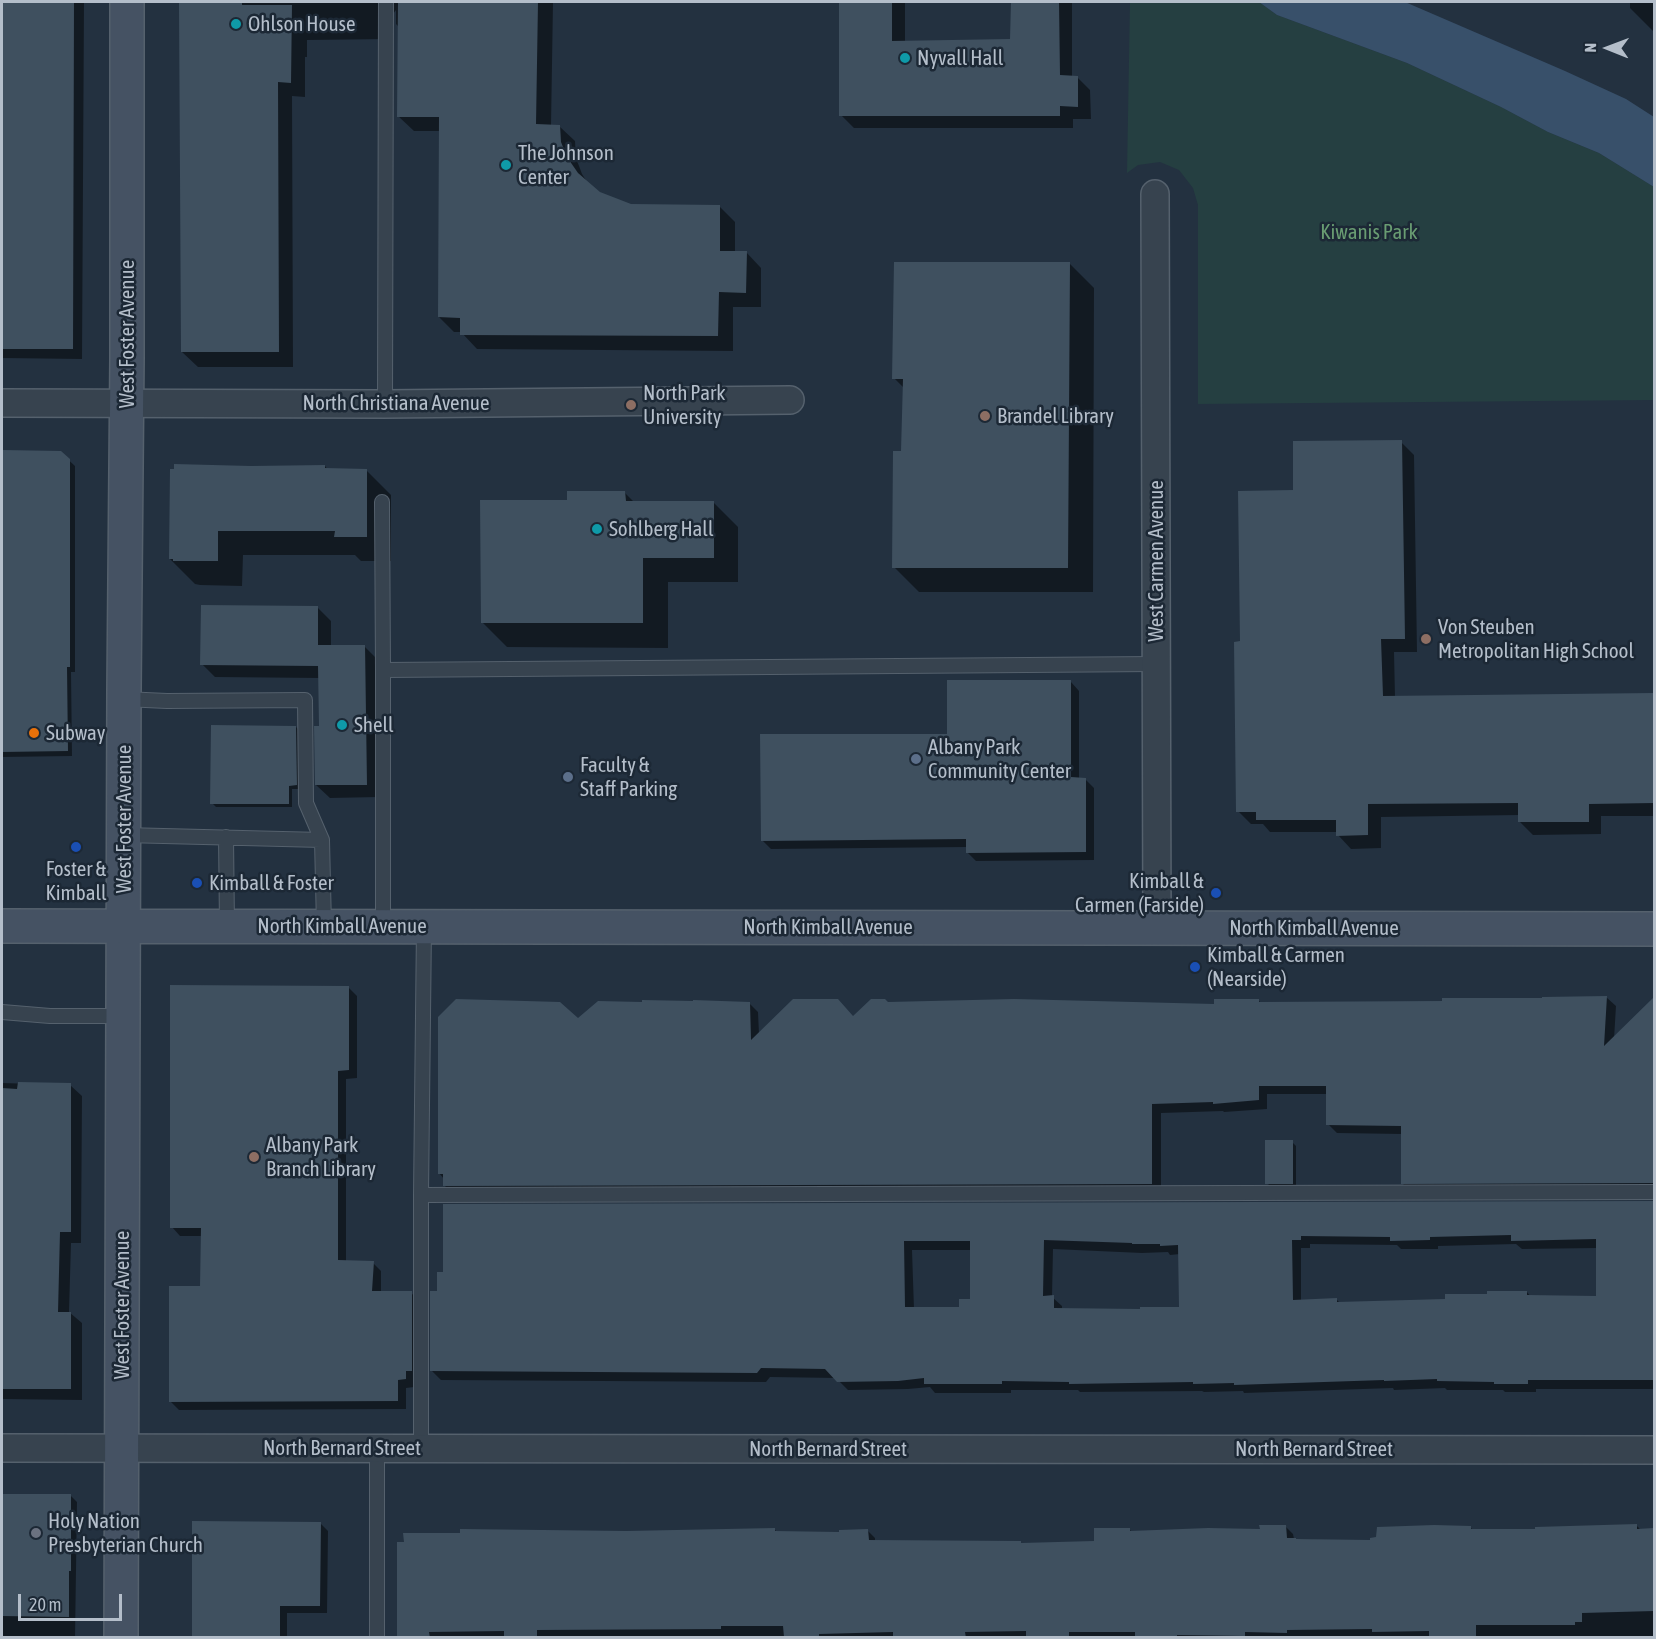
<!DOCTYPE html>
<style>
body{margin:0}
#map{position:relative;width:1656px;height:1639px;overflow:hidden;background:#233140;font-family:"Asap Condensed",sans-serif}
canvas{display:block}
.frame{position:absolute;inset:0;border:3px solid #b4beca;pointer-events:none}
.north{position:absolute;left:1578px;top:18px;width:60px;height:60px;-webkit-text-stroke:4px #1c2835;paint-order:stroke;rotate:271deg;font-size:16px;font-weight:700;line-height:24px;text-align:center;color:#b4beca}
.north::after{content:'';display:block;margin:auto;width:21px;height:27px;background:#b4beca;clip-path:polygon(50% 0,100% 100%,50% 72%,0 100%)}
.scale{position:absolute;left:18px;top:1594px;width:104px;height:27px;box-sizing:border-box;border:3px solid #b4beca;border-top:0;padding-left:8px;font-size:18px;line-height:21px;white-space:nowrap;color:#b4beca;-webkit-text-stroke:4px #1c2835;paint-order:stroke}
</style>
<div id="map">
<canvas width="1656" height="1639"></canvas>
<div class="frame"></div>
<div class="north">N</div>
<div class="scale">20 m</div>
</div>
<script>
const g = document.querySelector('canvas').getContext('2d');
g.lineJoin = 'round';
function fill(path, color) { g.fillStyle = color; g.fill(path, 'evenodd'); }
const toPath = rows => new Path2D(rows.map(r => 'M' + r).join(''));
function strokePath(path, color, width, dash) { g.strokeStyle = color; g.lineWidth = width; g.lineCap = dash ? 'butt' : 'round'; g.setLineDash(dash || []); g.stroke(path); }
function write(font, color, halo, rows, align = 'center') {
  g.font = font + ' "Asap Condensed",sans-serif'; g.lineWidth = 5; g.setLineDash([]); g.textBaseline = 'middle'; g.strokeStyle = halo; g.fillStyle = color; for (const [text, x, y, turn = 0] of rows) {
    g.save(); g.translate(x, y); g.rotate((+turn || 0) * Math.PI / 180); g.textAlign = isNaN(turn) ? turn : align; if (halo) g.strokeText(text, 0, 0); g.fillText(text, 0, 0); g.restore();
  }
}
const green = toPath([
 [1130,2,1259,2,1277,15,1407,63,1501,107,1548,132,1599,153,1654,187,1654,400,1198,404,1198,205,1193,188,1179,170,1160,162,1138,165,1127,173]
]);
const water = toPath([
 [1259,2,1405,2,1565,71,1626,99,1654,117,1654,187,1599,153,1548,132,1501,107,1407,63,1277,15]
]);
const shadow = toPath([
 [2,2,84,2,82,359,2,358],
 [180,2,553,2,551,126,559,126,575,141,576,158,582,174,589,185,599,193,631,206,719,206,735,222,735,252,746,252,761,268,761,307,733,307,733,351,477,349,461,332,454,332,439,317,440,131,414,131,398,116,399,27,396,24,396,10,393,14,392,39,307,40,307,57,305,57,305,97,292,96,293,367,198,367,182,352],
 [841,2,905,2,905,42,1012,41,1012,2,1072,2,1072,77,1077,77,1090,90,1091,119,1073,119,1073,128,854,128,841,115],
 [1630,2,1654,2,1654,32,1630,8],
 [1069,263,1094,288,1093,592,919,592,894,567,902,452,904,388,894,378],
 [1401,442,1414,455,1417,652,1394,652,1395,697,1654,694,1654,816,1601,816,1601,834,1533,835,1520,822,1520,815,1381,817,1381,848,1351,849,1338,835,1338,832,1270,832,1263,824,1251,824,1238,811,1242,643,1295,492],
 [2,452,61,453,75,466,75,672,71,672,72,756,2,757],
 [325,466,328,470,366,470,391,495,391,561,361,561,355,555,243,555,242,586,200,585,195,584,170,559,251,467],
 [625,493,634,502,713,502,738,527,738,582,668,582,668,648,507,647,482,622,568,502],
 [318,608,331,621,331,647,365,647,378,660,379,797,330,798,316,785,320,727,320,678,215,677,202,664],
 [1071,682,1079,691,1079,779,1085,779,1094,788,1094,860,976,861,967,852,967,847,771,849,762,840,948,735],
 [296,727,300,731,300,789,292,789,292,807,216,807,212,803],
 [348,987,357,996,357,1078,346,1079,346,1262,373,1263,381,1271,381,1293,411,1293,420,1301,420,1379,414,1379,414,1387,406,1388,406,1409,179,1410,171,1402,202,1288,203,1236,180,1236,172,1227],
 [1606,997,1616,1006,1614,1039,1654,999,1654,1192,1411,1192,1402,1183,1402,1134,1337,1133,1328,1124,1328,1094,1267,1094,1267,1109,1224,1112,1223,1111,1161,1113,1161,1193,453,1194,444,1185,444,1179,439,1173,578,1020,749,1003,758,1012,759,1034,854,1018,887,1003,1215,1006,1259,1001,1261,1003,1444,1003],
 [2,1083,70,1085,82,1096,81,1243,71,1243,69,1312,82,1323,82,1400,2,1399],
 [1292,1142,1296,1146,1296,1187,1271,1187,1267,1183],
 [1654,1203,1654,1389,1536,1389,1536,1392,1505,1392,1503,1390,1447,1390,1445,1388,1394,1390,1393,1388,1244,1393,1243,1391,1204,1392,1202,1391,1080,1392,1078,1390,1011,1390,1011,1393,935,1393,930,1387,908,1389,848,1390,836,1378,770,1377,766,1382,441,1380,432,1371,439,1293,444,1273,444,1205],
 [1310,1244,1397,1245,1401,1249,1438,1249,1438,1246,1516,1244,1522,1249,1597,1248,1597,1297,1531,1297,1527,1292,1446,1301,1340,1303,1336,1299,1301,1301,1301,1248,1310,1248],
 [1053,1249,1142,1253,1168,1252,1170,1255,1180,1254,1181,1309,1141,1311,1062,1309,1062,1306,1052,1297],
 [912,1250,972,1250,971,1301,961,1309,914,1309],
 [70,1495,77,1502,75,1638,2,1638,2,1496],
 [320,1523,328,1531,327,1613,287,1613,287,1638,193,1638],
 [1636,1525,1641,1530,1654,1530,1654,1638,399,1638,626,1532,774,1529,778,1533,841,1533,868,1531,875,1538,875,1541,1022,1544,1095,1542,1129,1529,1132,1532,1261,1531,1286,1527,1293,1534,1294,1539,1372,1542,1471,1528,1474,1531,1537,1530]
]);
const building = toPath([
 [2,2,74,2,73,349,2,349],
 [179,2,242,2,242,5,292,5,291,83,278,82,279,352,181,352],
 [398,2,538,2,536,124,560,125,561,142,567,157,578,173,600,192,631,204,720,205,720,251,747,251,746,293,719,292,718,336,460,335,460,318,438,317,439,117,397,117],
 [839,2,892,2,892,41,1010,39,1011,2,1059,2,1060,75,1078,76,1078,107,1060,106,1060,116,839,116],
 [894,262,1070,262,1068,568,892,568,893,451,901,451,903,379,892,379],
 [1402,440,1405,639,1381,639,1383,696,1654,693,1654,803,1589,804,1589,822,1518,822,1518,803,1368,804,1368,835,1336,836,1336,820,1256,820,1256,812,1236,812,1234,642,1240,641,1238,491,1293,490,1293,441],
 [2,450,61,451,70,459,70,667,67,667,68,751,2,752],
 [174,464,251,466,325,465,325,468,367,469,367,537,334,537,335,531,218,531,218,561,173,561,173,559,169,559,170,469,174,469],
 [567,491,625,491,626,501,714,501,714,558,643,558,643,623,481,623,480,500,567,500],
 [201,605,318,606,318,645,365,645,367,785,315,785,314,726,319,726,318,666,200,665],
 [947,680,1071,680,1071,777,1086,778,1086,852,966,853,966,839,761,841,760,734,947,734],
 [211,725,296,726,297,785,289,786,289,804,210,804],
 [170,985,349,986,349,1070,338,1071,338,1260,374,1261,372,1291,412,1291,412,1371,406,1371,406,1379,398,1380,398,1401,169,1402,169,1286,200,1286,201,1228,170,1228],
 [1607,996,1604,1046,1654,997,1654,1183,1401,1184,1401,1126,1326,1125,1326,1086,1259,1086,1259,1100,1213,1104,1213,1102,1152,1104,1152,1184,443,1186,443,1174,438,1174,438,1017,456,999,560,1002,578,1018,598,1001,642,1002,642,1000,693,1001,693,1000,750,1002,751,1040,793,999,838,999,853,1016,871,999,885,999,888,1002,1014,999,1214,1004,1214,999,1259,999,1259,1002,1442,1001,1442,998,1542,998,1542,997],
 [18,1082,71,1083,71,1232,60,1232,58,1312,71,1312,71,1389,2,1389,2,1088,17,1089],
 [1265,1140,1293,1140,1293,1184,1265,1184],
 [1654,1201,1654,1380,1528,1380,1528,1384,1494,1384,1494,1382,1437,1381,1437,1379,1384,1381,1384,1380,1234,1385,1234,1383,1193,1384,1193,1382,1069,1384,1069,1382,1002,1381,1002,1384,924,1384,924,1378,898,1381,837,1382,825,1369,761,1368,757,1373,430,1371,430,1291,437,1291,437,1272,443,1272,443,1204],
 [1511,1235,1511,1241,1596,1239,1596,1296,1527,1295,1527,1291,1487,1291,1487,1294,1445,1294,1445,1299,1337,1302,1337,1298,1293,1300,1292,1240,1301,1240,1301,1236,1390,1237,1390,1241,1430,1240,1430,1237],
 [1044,1240,1132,1243,1132,1244,1160,1244,1160,1246,1178,1245,1179,1307,1140,1307,1140,1309,1054,1308,1054,1295,1043,1296],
 [904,1241,970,1241,970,1299,959,1299,959,1307,905,1307],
 [2,1494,71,1494,71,1571,69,1571,69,1617,2,1616],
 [192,1521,321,1522,320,1606,280,1606,280,1638,192,1638],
 [1637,1524,1637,1529,1654,1528,1654,1611,1582,1613,1582,1622,1575,1622,1575,1625,1476,1625,1476,1637,1429,1638,1429,1631,1372,1632,1372,1629,1287,1630,1287,1633,1245,1632,1245,1636,1177,1635,1177,1638,1135,1636,1135,1632,1069,1632,1069,1638,1026,1638,1026,1631,965,1632,966,1638,893,1638,893,1632,819,1634,819,1637,784,1637,783,1626,721,1626,721,1629,537,1630,537,1638,504,1638,504,1631,429,1632,430,1638,397,1638,397,1542,404,1542,403,1533,460,1533,460,1529,626,1531,775,1528,775,1531,839,1532,839,1530,868,1529,869,1540,1021,1541,1021,1543,1094,1541,1094,1528,1130,1528,1130,1531,1208,1528,1260,1529,1259,1525,1286,1525,1287,1538,1296,1538,1296,1539,1370,1540,1370,1538,1376,1537,1377,1527,1434,1525,1471,1526,1471,1529,1535,1529,1535,1527]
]);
const lane = toPath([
 [385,404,386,2],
 [382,502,383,670,383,926],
 [383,670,1156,664],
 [124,699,167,701,305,700,306,803,322,840],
 [124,835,322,840,324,926],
 [226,837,227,926],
 [2,1012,50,1016,123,1016],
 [421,1195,1654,1192],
 [421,1448,421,1195,424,926],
 [377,1638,377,1448]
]);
const street = toPath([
 [1155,194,1157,928],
 [2,403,385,404,790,400],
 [2,1448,1654,1450]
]);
const secondary = toPath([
 [2,926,1654,929],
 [121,1638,124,689,127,358,127,2]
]);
const markers = [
 [236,24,6,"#0f9aa8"],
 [905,58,6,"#0f9aa8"],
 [506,165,6,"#0f9aa8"],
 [631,405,6,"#8d6e63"],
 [985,416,6,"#8d6e63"],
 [597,529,6,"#0f9aa8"],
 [1426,639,6,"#8d6e63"],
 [342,725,6,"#0f9aa8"],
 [34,733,6,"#e8710a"],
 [916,759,6,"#5c6f8a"],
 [568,777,6,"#5c6f8a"],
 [76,847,6,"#1a4fb4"],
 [197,883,6,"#1a4fb4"],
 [1216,893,6,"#1a4fb4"],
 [1195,967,6,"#1a4fb4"],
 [254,1157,6,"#8d6e63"],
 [36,1533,6,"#6b7280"]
];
const poiNames = [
 ["Ohlson House",248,24],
 ["Nyvall Hall",917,58],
 ["The Johnson",518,153],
 ["Center",518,177],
 ["North Park",643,393],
 ["University",643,417],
 ["Brandel Library",997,416],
 ["Sohlberg Hall",609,529],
 ["Von Steuben",1438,627],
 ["Metropolitan High School",1438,651],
 ["Shell",354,725],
 ["Subway",46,733],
 ["Albany Park",928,747],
 ["Community Center",928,771],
 ["Faculty &",580,765],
 ["Staff Parking",580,789],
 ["Foster &",76,869,"center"],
 ["Kimball",76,893,"center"],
 ["Kimball &",1204,881,"right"],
 ["Carmen (Farside)",1204,905,"right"],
 ["Kimball & Foster",209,883],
 ["Kimball & Carmen",1207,955],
 ["(Nearside)",1207,979],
 ["Albany Park",266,1145],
 ["Branch Library",266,1169],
 ["Holy Nation",48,1521],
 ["Presbyterian Church",48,1545]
];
const parkNames = [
 ["Kiwanis Park",1369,232]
];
const streetNames = [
 ["West Foster Avenue",127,334,-90],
 ["North Christiana Avenue",396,403],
 ["West Carmen Avenue",1156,561,-90],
 ["West Foster Avenue",124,819,-90],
 ["North Kimball Avenue",342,926],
 ["North Kimball Avenue",828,927],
 ["North Kimball Avenue",1314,928],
 ["West Foster Avenue",122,1305,-90],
 ["North Bernard Street",342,1448],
 ["North Bernard Street",828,1449],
 ["North Bernard Street",1314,1449]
];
fill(green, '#253f41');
fill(water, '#38506a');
fill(shadow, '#0007');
fill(building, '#3f505f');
strokePath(lane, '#55616d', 16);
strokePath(street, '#55616d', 30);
strokePath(secondary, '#55616d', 36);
strokePath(lane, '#37434f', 14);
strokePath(street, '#37434f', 27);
strokePath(secondary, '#455263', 33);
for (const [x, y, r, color] of markers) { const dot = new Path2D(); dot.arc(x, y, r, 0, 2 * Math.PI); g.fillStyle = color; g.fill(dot); strokePath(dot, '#1c2835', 2); }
write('21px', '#b4beca', '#1c2835', poiNames, 'left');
write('21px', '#699c72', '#1c2835', parkNames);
write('21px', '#b4beca', '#1c2835', streetNames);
</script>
